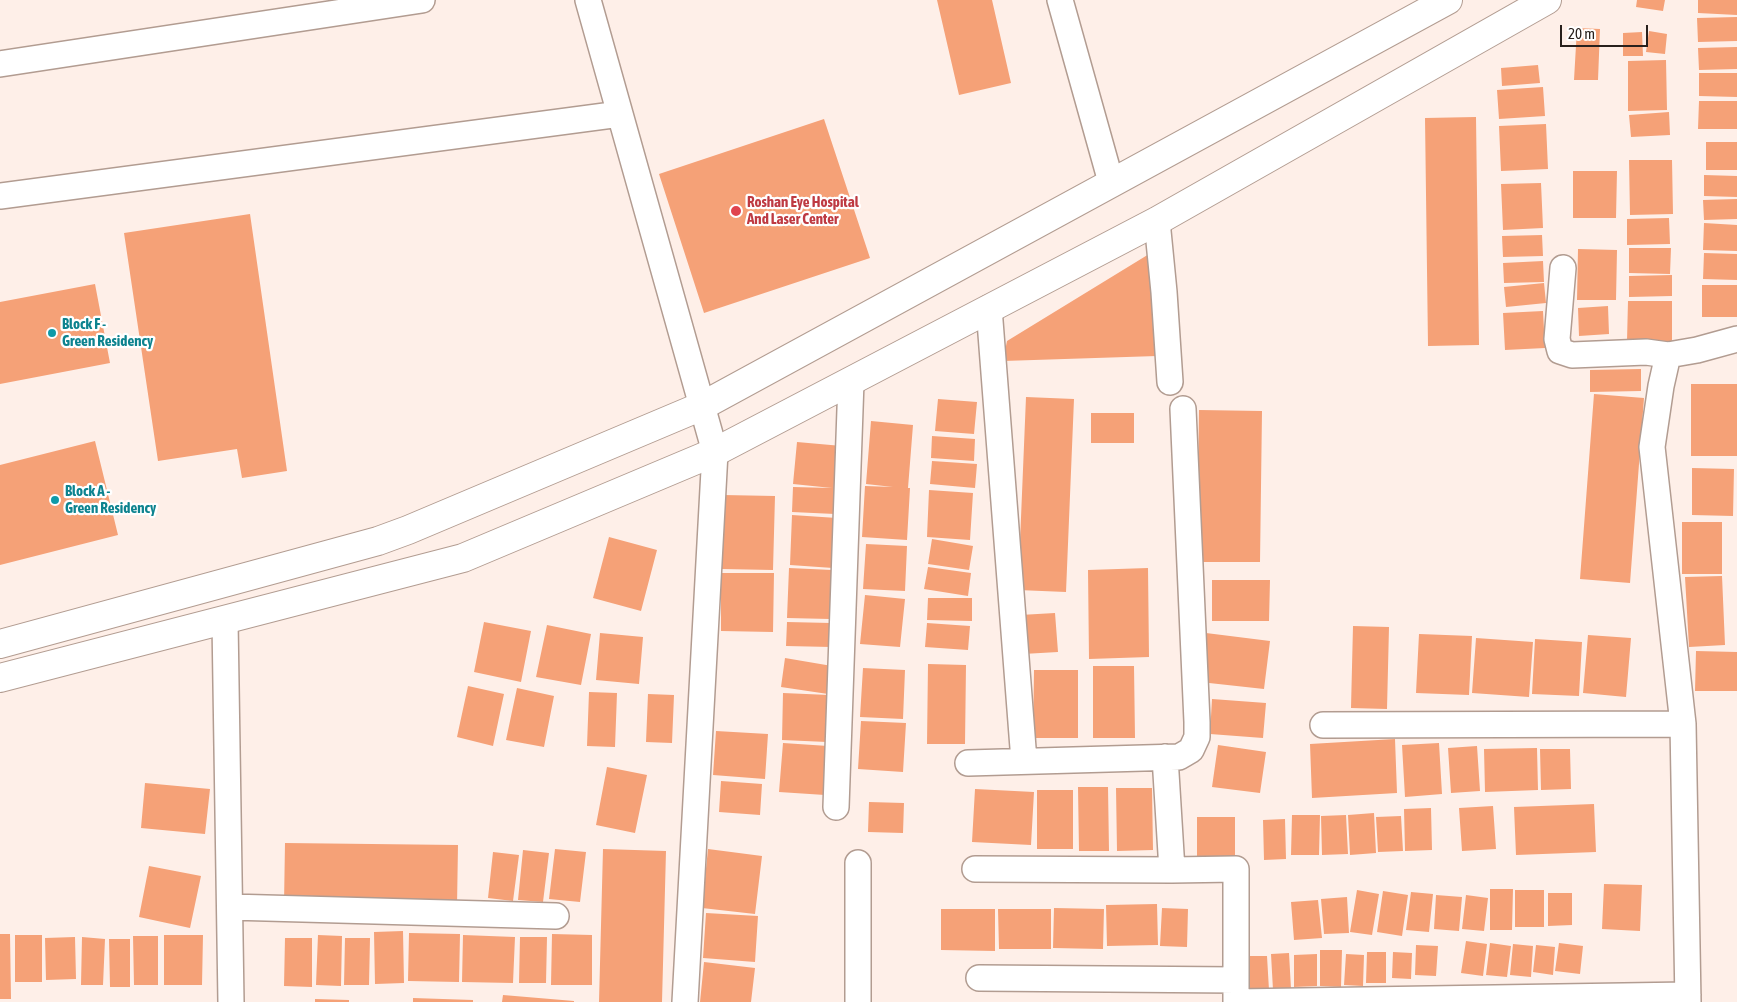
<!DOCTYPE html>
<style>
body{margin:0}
#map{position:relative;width:1737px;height:1002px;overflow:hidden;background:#feefe8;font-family:"Asap Condensed",sans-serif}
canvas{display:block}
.scale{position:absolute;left:1560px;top:25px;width:88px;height:22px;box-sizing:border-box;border:2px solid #28201c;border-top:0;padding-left:6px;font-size:15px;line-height:18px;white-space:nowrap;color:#28201c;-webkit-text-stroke:4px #fff;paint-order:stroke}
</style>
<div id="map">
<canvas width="1737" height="1002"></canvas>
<div class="scale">20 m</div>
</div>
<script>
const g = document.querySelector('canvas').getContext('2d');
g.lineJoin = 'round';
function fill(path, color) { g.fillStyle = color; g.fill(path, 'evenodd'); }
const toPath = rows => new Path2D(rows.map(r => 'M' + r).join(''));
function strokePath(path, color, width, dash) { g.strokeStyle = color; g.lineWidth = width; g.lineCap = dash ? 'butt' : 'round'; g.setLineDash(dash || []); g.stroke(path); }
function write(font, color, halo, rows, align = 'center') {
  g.font = font + ' "Asap Condensed",sans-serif'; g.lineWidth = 4.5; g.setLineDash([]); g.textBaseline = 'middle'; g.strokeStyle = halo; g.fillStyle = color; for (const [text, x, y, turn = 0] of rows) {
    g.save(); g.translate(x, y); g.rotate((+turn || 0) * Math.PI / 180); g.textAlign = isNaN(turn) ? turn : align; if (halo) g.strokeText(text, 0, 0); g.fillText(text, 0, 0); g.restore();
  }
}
const building = toPath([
 [937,0,992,0,1011,83,959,95],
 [1637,0,1665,0,1663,11,1636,7],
 [1698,0,1737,0,1737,15,1698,13],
 [1737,17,1737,41,1698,42,1697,18],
 [1577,28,1600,29,1598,80,1574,80],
 [1649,31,1667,34,1665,54,1646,52],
 [1642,32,1643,56,1623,56,1623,33],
 [1737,47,1737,69,1699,70,1698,48],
 [1666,60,1667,110,1628,111,1628,61],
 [1538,65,1540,83,1502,86,1501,68],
 [1699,73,1737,73,1737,97,1699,96],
 [1543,87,1545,116,1499,119,1497,90],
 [1699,101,1737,101,1737,129,1698,129],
 [1669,112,1670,135,1631,137,1629,115],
 [1476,117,1479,345,1428,346,1425,118],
 [824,119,870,258,704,313,659,174],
 [1546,124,1548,169,1501,171,1499,126],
 [1706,142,1737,142,1737,170,1706,170],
 [1629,160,1672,160,1673,214,1630,215],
 [1573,171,1617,171,1616,218,1573,218],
 [1704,175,1737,176,1737,197,1704,196],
 [1541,183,1543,228,1503,230,1501,184],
 [1737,199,1737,219,1704,220,1703,200],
 [250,214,287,471,242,478,237,449,158,461,124,233],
 [1669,218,1670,244,1627,245,1627,219],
 [1704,223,1737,225,1737,251,1703,250],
 [1542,235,1543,256,1503,257,1502,236],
 [1629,248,1671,248,1670,274,1629,273],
 [1578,249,1617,250,1616,300,1577,300],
 [1154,251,1157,356,1003,361,1007,341],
 [1704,253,1737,254,1737,280,1703,279],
 [1543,261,1544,282,1504,283,1503,263],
 [1672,275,1672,296,1629,297,1629,276],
 [1544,283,1546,303,1506,307,1504,287],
 [95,284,110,363,0,384,0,302],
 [1702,285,1737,285,1737,317,1702,317],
 [1628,301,1672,301,1672,342,1627,341],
 [1608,306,1609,334,1579,336,1578,308],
 [1543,311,1545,348,1505,350,1503,313],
 [1641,369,1641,391,1590,392,1590,370],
 [1691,384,1737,384,1737,456,1691,456],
 [1594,394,1644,398,1630,583,1580,579],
 [1026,397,1074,399,1066,592,1018,590],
 [938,399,977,402,974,434,935,431],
 [1199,410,1262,411,1260,562,1197,562],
 [1091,413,1134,413,1134,443,1091,443],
 [871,421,913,425,908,488,910,488,907,540,862,537,865,486,893,487,866,484],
 [932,436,975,439,974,461,931,458],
 [95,441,118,535,0,565,0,465],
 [797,442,842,446,835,514,792,512,793,487,832,488,793,484],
 [932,461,977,464,975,488,930,484],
 [1692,468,1734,469,1733,516,1692,515],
 [929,490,973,493,970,540,927,537],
 [723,495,775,496,773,570,722,569],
 [792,515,837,518,833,568,790,565],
 [1682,522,1722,522,1722,574,1682,574],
 [609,537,657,550,641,611,593,598],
 [932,539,973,546,969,570,928,564],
 [866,544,907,546,905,591,863,589],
 [928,567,971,573,968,596,924,589],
 [789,568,832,570,830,619,787,618],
 [1148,568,1149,657,1089,659,1088,570],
 [721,573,774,573,773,632,721,631],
 [1722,576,1725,645,1689,647,1685,577],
 [1212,580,1270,580,1269,621,1212,621],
 [865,595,905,599,900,647,860,644],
 [928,598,972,598,972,621,927,620],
 [1055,613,1058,652,1023,654,1020,615],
 [484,622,531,631,521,682,474,672],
 [787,622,831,623,831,647,786,646],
 [927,623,970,626,968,650,925,647],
 [547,625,591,634,581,685,536,677],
 [1353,626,1389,627,1387,709,1351,708],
 [600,633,643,637,639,684,596,680],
 [1206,633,1270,641,1264,689,1200,682],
 [1419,634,1472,636,1469,695,1416,693],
 [1588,635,1631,638,1626,697,1583,693],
 [1476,638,1533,642,1529,697,1472,693],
 [1535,639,1582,642,1579,696,1532,694],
 [1696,651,1737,652,1737,691,1695,691],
 [785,658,832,666,828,694,781,687],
 [928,664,966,665,965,744,927,744],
 [1093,666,1134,666,1135,738,1093,738],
 [863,668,905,670,903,719,860,717],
 [1034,670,1078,670,1078,738,1033,738],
 [468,686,504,694,493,746,457,737],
 [517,688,554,696,544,747,506,740],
 [589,692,617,693,615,747,587,746],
 [783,693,829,695,827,742,782,740],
 [648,694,674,695,672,743,646,742],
 [1212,699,1266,703,1263,738,1210,734],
 [861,721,906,723,903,772,858,769],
 [716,731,768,734,765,779,713,775],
 [1395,739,1397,793,1312,798,1310,744],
 [783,743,828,746,825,795,779,792],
 [1439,743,1442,794,1405,797,1402,745],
 [1218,745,1266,752,1260,793,1212,787],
 [1477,746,1480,791,1451,793,1448,748],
 [1537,748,1538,790,1485,792,1484,749],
 [1540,749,1570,749,1571,789,1541,790],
 [607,767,647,775,635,833,596,825],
 [721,781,762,784,760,815,719,812],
 [145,783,210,789,205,834,141,828],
 [1078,787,1108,787,1109,851,1079,851],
 [1116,788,1152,788,1153,850,1117,851],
 [975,789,1034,792,1031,845,972,842],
 [1037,790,1073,790,1073,849,1037,849],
 [869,802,904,803,903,833,868,832],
 [1594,804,1596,852,1516,855,1514,807],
 [1493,806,1496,849,1462,851,1459,808],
 [1431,808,1432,850,1405,851,1404,809],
 [1374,813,1376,853,1350,855,1348,815],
 [1292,815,1320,815,1319,855,1291,855],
 [1346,815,1348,854,1322,855,1321,816],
 [1401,816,1403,851,1378,852,1376,817],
 [1197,817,1235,817,1235,857,1197,857],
 [1285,819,1286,859,1264,860,1263,820],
 [285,843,458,845,457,906,284,904],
 [555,849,586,852,580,902,549,899],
 [603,849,666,851,662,1002,599,1002],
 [708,849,762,856,755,914,702,908],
 [523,850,549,853,543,902,518,900],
 [493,852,519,855,513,901,488,898],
 [149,866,201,876,190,928,139,917],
 [1604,884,1642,885,1640,931,1602,929],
 [1490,889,1513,889,1512,930,1490,930],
 [1357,890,1379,894,1372,935,1350,932],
 [1515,890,1544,890,1544,927,1515,927],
 [1383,891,1408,895,1402,936,1377,932],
 [1411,892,1433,894,1429,932,1406,930],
 [1548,893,1572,893,1572,925,1548,926],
 [1436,895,1462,897,1459,931,1434,929],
 [1466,895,1488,898,1484,931,1462,929],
 [1347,897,1349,933,1324,934,1321,899],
 [1318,900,1322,938,1294,940,1291,902],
 [1157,904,1158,945,1107,946,1106,905],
 [1054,908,1104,909,1103,949,1053,948],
 [1162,908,1188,909,1187,947,1160,946],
 [941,909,995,909,995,951,941,950],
 [998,909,1051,909,1051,949,999,949],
 [706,913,758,916,755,962,703,958],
 [403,931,404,983,375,984,374,932],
 [409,933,460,934,459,982,408,981],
 [0,934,10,934,11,999,0,999],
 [552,934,592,935,592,985,551,985],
 [15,935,42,935,42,982,15,982],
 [164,935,203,935,202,985,164,985],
 [318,935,342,936,341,986,316,985],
 [463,935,515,937,513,983,462,982],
 [133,936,158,936,158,985,134,985],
 [75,937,76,979,46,980,45,938],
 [82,937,105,939,103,985,81,985],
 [520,937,547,937,546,983,519,983],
 [285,938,312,938,312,987,284,986],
 [345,938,370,938,369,985,344,985],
 [109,939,130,939,130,987,110,987],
 [1466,941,1487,944,1483,976,1461,973],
 [1490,943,1511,946,1507,977,1486,975],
 [1559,943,1583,946,1580,974,1555,971],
 [1513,944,1533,946,1531,977,1510,975],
 [1416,945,1438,946,1436,976,1415,975],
 [1536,945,1555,947,1553,975,1533,972],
 [1320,950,1342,950,1341,987,1320,986],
 [1367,952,1386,952,1386,983,1366,983],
 [1393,952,1412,953,1411,979,1392,978],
 [1289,953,1291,989,1273,990,1271,954],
 [1317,954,1317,986,1294,987,1294,955],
 [1346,954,1364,955,1363,986,1344,985],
 [1247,956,1267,956,1269,990,1249,991],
 [704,962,755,968,751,1002,700,1002],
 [503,995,574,1001,574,1002,502,1002],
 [413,998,473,1000,473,1002,413,1002],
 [315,999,349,1000,349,1002,315,1002]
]);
const minor = toPath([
 [588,0,715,452,685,1002],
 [1060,0,1111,182],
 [0,64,422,0],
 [0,196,620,114],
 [1157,221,1164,292,1170,382],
 [1563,268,1557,339,1560,351,1572,355,1646,352,1668,355],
 [989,308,1024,761],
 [225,621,231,1002],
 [1323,725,1683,724],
 [1165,757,1172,870],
 [968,763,1179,757,1191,750,1197,737,1197,722,1183,409],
 [836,807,851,381],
 [975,869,1172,870,1236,869,1236,1002],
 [230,907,556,916],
 [979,978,1236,980],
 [858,1002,858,863],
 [1236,1002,1688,995],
 [1688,1002,1683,724,1652,447,1661,386,1668,355,1697,350,1737,339]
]);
const tertiary = toPath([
 [0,644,378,541,408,530,702,406,1448,0],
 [0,678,463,558,715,452,1157,221,1547,0]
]);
const markers = [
 [736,211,6,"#e0444e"],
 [52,333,5,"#0f9aa8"],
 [55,500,5,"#0f9aa8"]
];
const healthNames = [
 ["Roshan Eye Hospital",747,202],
 ["And Laser Center",747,219]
];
const cultureNames = [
 ["Block F -",62,324],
 ["Green Residency",62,341],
 ["Block A -",65,491],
 ["Green Residency",65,508]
];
fill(building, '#f5a177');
strokePath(minor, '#b29c91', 28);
strokePath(tertiary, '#b29c91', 30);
strokePath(minor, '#fff', 25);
strokePath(tertiary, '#fff', 28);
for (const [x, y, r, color] of markers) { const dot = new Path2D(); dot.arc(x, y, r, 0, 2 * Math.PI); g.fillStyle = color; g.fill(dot); strokePath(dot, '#fff', 2); }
write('bold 15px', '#be3a42', '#fff', healthNames, 'left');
write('bold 15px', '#0d838f', '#fff', cultureNames, 'left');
</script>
